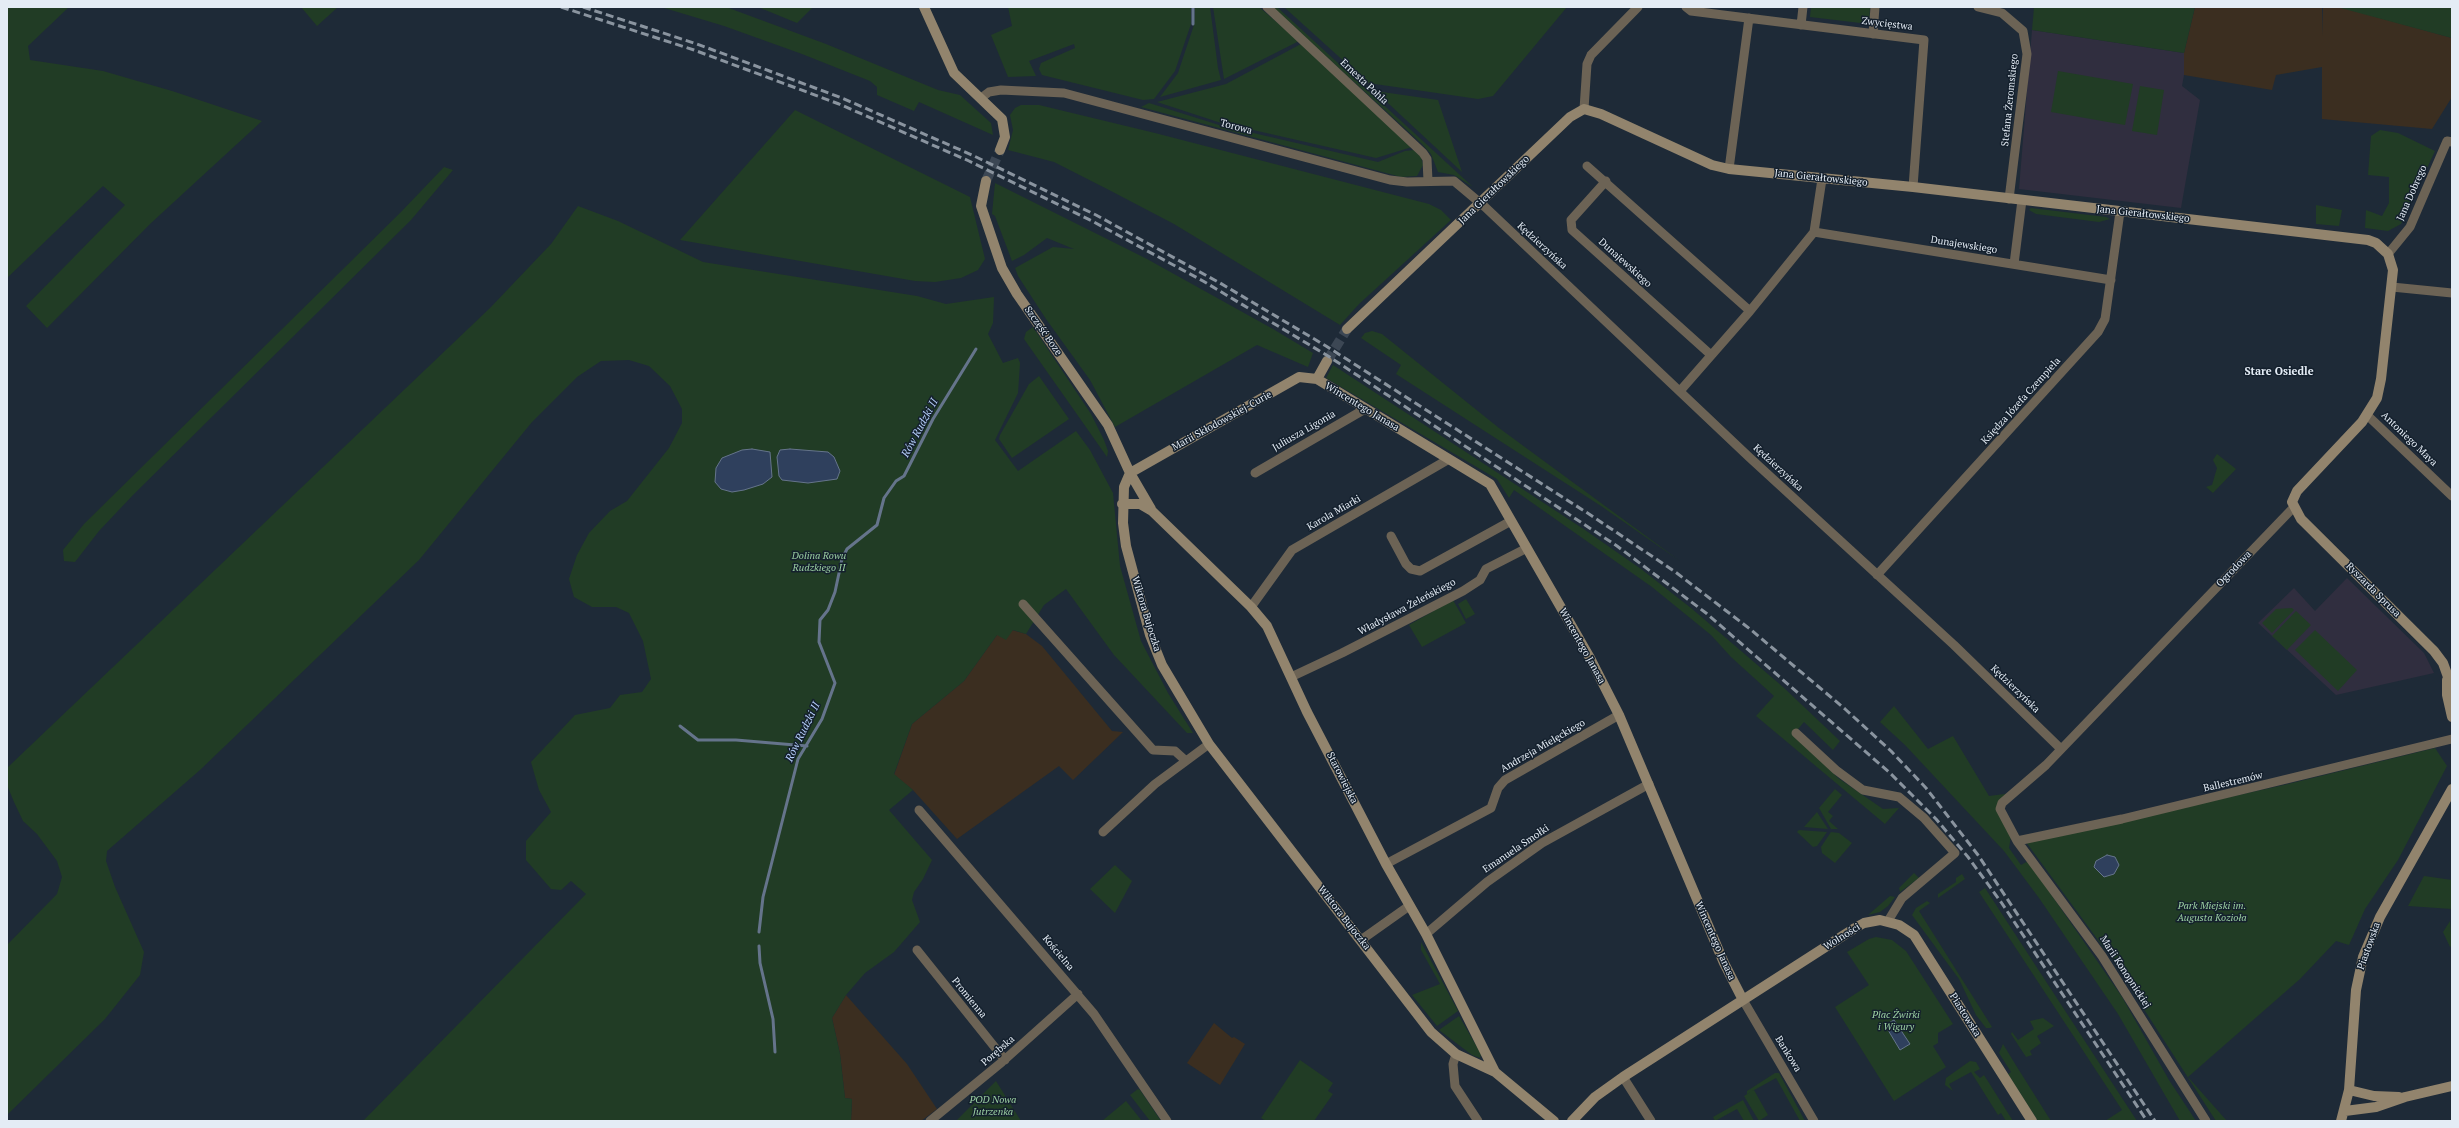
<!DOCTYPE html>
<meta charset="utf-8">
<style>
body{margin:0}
#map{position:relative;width:2459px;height:1128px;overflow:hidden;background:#1e2a37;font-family:"PT Serif",serif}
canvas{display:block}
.frame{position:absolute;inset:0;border:8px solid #e4ecf5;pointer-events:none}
</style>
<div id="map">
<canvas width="2459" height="1128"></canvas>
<div class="frame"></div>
</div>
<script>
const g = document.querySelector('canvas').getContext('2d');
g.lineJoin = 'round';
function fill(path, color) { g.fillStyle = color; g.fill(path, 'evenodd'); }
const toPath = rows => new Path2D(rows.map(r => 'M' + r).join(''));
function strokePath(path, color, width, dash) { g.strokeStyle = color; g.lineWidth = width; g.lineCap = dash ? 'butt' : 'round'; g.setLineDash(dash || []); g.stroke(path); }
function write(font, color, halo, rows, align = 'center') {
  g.font = font + ' "PT Serif",serif'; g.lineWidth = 3; g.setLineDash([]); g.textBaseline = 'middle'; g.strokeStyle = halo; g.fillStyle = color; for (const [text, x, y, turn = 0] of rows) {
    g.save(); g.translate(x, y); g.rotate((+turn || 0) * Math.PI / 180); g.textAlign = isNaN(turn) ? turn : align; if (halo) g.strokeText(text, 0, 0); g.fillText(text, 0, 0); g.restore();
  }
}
const industrial = toPath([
 [2195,7,2322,7,2322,36,2323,7,2341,7,2452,38,2452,97,2432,129,2322,119,2322,67,2276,75,2272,90,2184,75,2184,53],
 [1012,630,1026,634,1042,646,1112,731,1123,732,1073,780,1059,766,957,839,913,790,894,775,912,724,964,681,997,635],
 [846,995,907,1064,937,1109,921,1121,851,1121,852,1099,845,1098,840,1054,832,1018],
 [1214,1023,1232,1038,1234,1037,1245,1044,1220,1085,1187,1063]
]);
const education = toPath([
 [2032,30,2184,53,2184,75,2182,86,2200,100,2181,208,2019,189],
 [2347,578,2424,653,2434,673,2336,695,2258,623,2294,588,2315,611]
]);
const green = toPath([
 [7,7,69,7,28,46,30,60,103,71,172,91,262,121,150,224,47,328,26,306,125,205,103,186,7,278],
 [301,7,338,7,317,26],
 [661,7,726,7,826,44,938,90,960,95,991,123,993,135,919,102,914,111,877,95,877,87,870,81,802,54,724,26],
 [758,7,813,7,797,23],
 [1008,7,1191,7,1191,24,1175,71,1154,99,1143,100,1042,75,1039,69,1041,63,1075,48,1074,44,1029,61,1036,76,1008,77,991,35,1012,26],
 [1195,7,1210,7,1218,68,1221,80,1160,97,1178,73,1194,25],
 [1213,7,1259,7,1299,41,1224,79],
 [1272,7,1277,7,1473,187,1454,175,1438,172,1431,154,1422,144],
 [1284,7,1567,7,1493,96,1478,99,1368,83],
 [1811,7,1870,7,1869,24,1810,17],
 [2034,7,2195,7,2184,53,2032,30],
 [2337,7,2452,7,2452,38],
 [1301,44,1412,147,1376,158,1218,122,1157,102,1226,84],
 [2058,71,2133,84,2125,125,2051,112],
 [2140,86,2164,90,2157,135,2132,131],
 [1375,91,1438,100,1462,172],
 [1149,103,1219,125,1378,162,1405,151,1414,150,1421,157,1423,165,1417,176,1401,177,1141,107],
 [1021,105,1039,105,1155,133,1429,204,1441,210,1451,220,1359,304,1340,325,1174,224,1111,191,1054,162,1008,150,1013,130,1010,115,1015,108],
 [795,110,970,197,985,259,978,270,961,278,935,282,915,281,680,240],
 [2380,130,2398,133,2435,151,2401,224,2388,231,2365,228,2366,210,2382,216,2389,203,2389,177,2368,175,2371,136],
 [444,167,453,170,411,220,133,495,99,531,75,562,64,561,63,550,84,524,401,212],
 [995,183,1147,259,1273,329,1313,353,1308,367,1257,345,1115,427,1090,380,1046,319,1018,276,1015,268,1053,247,1074,249,1047,238,1024,255,1012,261,995,216,992,214],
 [2316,205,2342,210,2339,226,2316,224],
 [578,206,618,221,703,262,917,296,946,304,994,297,993,323,988,334,1003,363,1018,358,1020,363,1018,393,995,440,1018,471,1076,431,1090,450,1113,493,1120,566,1141,641,1168,693,1193,733,1187,733,1114,655,1066,589,1044,605,1026,634,1013,630,1006,640,997,635,964,681,912,724,894,774,913,790,889,810,932,860,923,879,914,892,912,900,920,922,894,952,865,973,846,995,832,1018,840,1054,845,1098,852,1099,851,1121,363,1121,586,894,571,881,561,890,551,889,526,860,526,841,551,812,539,790,531,762,575,715,610,708,620,695,642,692,651,679,643,641,629,613,616,607,592,607,574,597,569,579,577,555,589,533,610,511,627,501,669,448,682,423,682,409,670,386,649,366,629,360,601,361,577,377,532,422,419,560,200,770,107,851,106,861,115,887,144,952,140,975,105,1019,7,1115,7,945,57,894,62,877,57,861,37,834,23,821,14,802,7,785,7,768,490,308,551,244],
 [2031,208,2106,217,2110,219,2099,222,2036,214,2029,210],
 [1033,327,1091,414,1104,440,1108,451,1107,457,1024,339,1026,332],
 [1372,331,1382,334,1499,428,1680,561,1601,506,1396,374,1401,365,1361,338,1365,333],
 [1333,365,1585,530,1641,569,1691,608,1783,687,1840,741,1833,750,1804,722,1794,734,1838,778,1883,809,1899,808,1885,824,1756,716,1774,696,1731,657,1711,635,1652,587,1514,490,1509,498,1497,479,1326,378],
 [1039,376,1069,419,1012,458,999,439,1000,435,1029,384],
 [2217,454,2236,469,2213,493,2206,487,2212,485,2217,468,2213,460],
 [1466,599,1475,614,1466,619,1458,604],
 [1453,600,1466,623,1422,647,1409,625],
 [2292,608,2294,610,2272,633,2262,623,2276,609],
 [2296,611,2311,625,2287,650,2272,636],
 [2315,630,2357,670,2338,691,2295,650],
 [1894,706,1928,749,1953,736,1989,796,2012,793,1998,804,2011,836,2009,848,2021,865,2028,861,2122,997,2169,1080,2196,1121,2180,1121,2118,1014,2039,898,2004,851,1905,745,1880,722],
 [2435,748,2447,766,2398,860,2365,909,2349,945,2336,941,2300,979,2188,1077,2227,1121,2216,1121,2109,955,2026,842,2284,785],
 [1835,789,1842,795,1828,812,1833,816,1829,821,1838,829,1831,829,1819,808],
 [1817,812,1828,829,1804,827],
 [1799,830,1827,832,1817,846,1813,847,1797,832],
 [1831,832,1839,833,1852,843,1835,863,1822,853,1821,847],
 [1115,865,1132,881,1115,913,1090,889],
 [1914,873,1919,878,1900,892,1899,888],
 [1962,874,1965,879,1938,898,1938,894,1956,882,1956,878],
 [2424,876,2452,880,2452,909,2408,906],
 [1985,888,2137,1121,2105,1121,2122,1110,1979,892],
 [1890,896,1895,897,1888,906,1880,912,1868,915],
 [1927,901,1930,903,1919,911,1992,1027,1990,1028,1986,1028,1976,1015,1959,979,1912,915,1916,908],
 [2450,921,2452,946,2450,947,2443,932],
 [1876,937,1892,940,1906,951,1953,1024,1938,1033,1938,1043,1933,1046,1946,1067,1894,1101,1835,1007,1869,985,1847,952,1869,939],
 [1421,942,1458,1011,1437,1026,1412,995,1440,984,1421,950],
 [1459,1016,1481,1054,1480,1058,1472,1055,1439,1030],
 [2043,1018,2054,1026,2037,1036,2041,1043,2030,1051,2032,1055,2026,1057,2011,1034,2012,1032,2018,1040,2034,1029,2030,1021],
 [2003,1044,2017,1067,2051,1121,2038,1121,2008,1074,2011,1072,1999,1053],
 [1300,1060,1333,1083,1328,1091,1333,1094,1314,1121,1266,1121,1261,1118],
 [1970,1061,1976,1062,1980,1069,1974,1072,1980,1078,1984,1075,2013,1121,2006,1121,2001,1113,1998,1115,1971,1072,1949,1084,1953,1091,1945,1085,1946,1078],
 [1775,1073,1779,1073,1805,1121,1800,1121,1776,1078,1747,1094,1747,1091],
 [996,1081,1021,1121,956,1121],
 [1138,1089,1140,1090,1161,1121,1150,1121,1130,1095],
 [1754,1090,1768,1115,1759,1121,1744,1096],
 [1743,1100,1754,1121,1744,1121,1737,1109,1715,1121,1713,1117],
 [1126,1101,1142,1121,1102,1121]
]);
const water = toPath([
 [752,449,770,452,772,477,763,484,744,490,732,492,721,489,715,482,716,468,722,458,742,450,752,449],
 [790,449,828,452,834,457,840,471,837,479,808,483,782,480,779,476,777,457,780,450,790,449],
 [2107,855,2115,857,2119,865,2114,874,2104,877,2094,867,2096,861,2107,855],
 [1894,1020,1910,1044,1900,1050,1885,1025,1894,1020]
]);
const stream = toPath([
 [1193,24,1193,7],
 [680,726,698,740,736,740,807,746],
 [759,932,763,897,798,759,822,719,835,683,819,642,820,620,828,610,835,592,842,559,847,549,877,525,884,498,896,481,904,476,933,419,976,349],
 [759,946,760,963,773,1019,775,1052]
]);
const secondaryTunnel = toPath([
 [986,181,1000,150],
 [1327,361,1347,329]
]);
const street = toPath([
 [1267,7,1423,153,1427,159,1428,181],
 [1686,7,1691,11,1924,40,1913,187],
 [1978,7,2002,13,2023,31,2027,54,2009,199],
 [1801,25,1803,7],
 [1873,34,1875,7],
 [981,98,989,92,1001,90,1064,93,1390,180,1407,182,1454,181,1485,207,1749,457,1954,645,2061,749],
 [1584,109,1587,64,1591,55,1638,7],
 [1587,166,1750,311],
 [1729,169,1749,18],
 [1606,181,1571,220,1572,230,1711,355],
 [1814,232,2111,280],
 [2388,254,2410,227,2447,141,2452,142],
 [2014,264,2022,200],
 [2392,287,2452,293],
 [1680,391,1750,311,1814,232,1822,179],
 [2367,415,2452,496],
 [1255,473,1365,409],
 [1391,536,1406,564,1411,569,1420,571,1511,521],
 [1877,575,2098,332,2105,319,2120,212],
 [1023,604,1153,750,1175,751,1186,761],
 [1251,607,1292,550,1449,459],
 [1291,677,1342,653,1463,591,1480,580,1486,569,1527,548],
 [1796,733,1836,770,1863,790,1899,797,1924,818,1955,853,1902,898,1888,921],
 [919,810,1094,1014,1167,1121],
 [1103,832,1155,784,1209,744],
 [2017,841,2122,819,2452,739],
 [1386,864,1491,808,1498,788,1505,780,1619,715],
 [1426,934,1487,882,1542,843,1649,784],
 [1361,940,1409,906],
 [917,950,1005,1060],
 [1743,1000,1814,1121],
 [1456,1054,1453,1064,1455,1086,1478,1121],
 [1623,1077,1651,1121],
 [930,1121,1002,1062,1078,994],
 [2206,1121,2102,956,2017,841,2000,809,2002,803,2046,765,2293,508]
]);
const secondary = toPath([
 [924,7,954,73,1002,119,1005,137,1000,150],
 [986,181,981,206,1002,268,1017,294,1108,425,1130,473,1151,509],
 [1347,329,1570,117,1584,109,1601,114,1712,165,1729,169,1913,187,2368,240,2376,243,2388,254,2393,270,2381,379,2377,398,2362,422,2297,491,2292,502,2301,519,2434,651,2443,663,2452,688],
 [1317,379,1327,361],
 [1130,473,1299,377,1317,379,1490,484,1590,658,1619,715,1724,963,1743,1000],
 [1130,473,1124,487,1123,523,1126,546,1150,635,1162,665,1209,744,1431,1032,1456,1054,1495,1072,1554,1121],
 [1122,504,1140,504,1152,511,1251,607,1267,626,1307,712,1386,864,1426,934,1495,1072],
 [2447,680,2447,695,2452,717],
 [2349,1090,2374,1096,2399,1097],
 [2345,1111,2376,1107,2405,1097,2452,1086],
 [1572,1121,1595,1097,1623,1077,1855,928,1864,923,1880,920,1899,925,1914,935,2032,1121],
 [2341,1121,2349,1090,2356,990,2363,957,2380,917,2452,789]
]);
const rail = toPath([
 [561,7,694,50,839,104,969,161,1092,221,1203,281,1328,356,1617,546,1706,613,1890,773,1936,819,1968,857,2001,902,2147,1121],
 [583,7,697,44,842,98,972,155,1096,215,1220,283,1326,346,1589,514,1674,571,1750,629,1845,709,1891,751,1926,788,1978,855,2155,1121]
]);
const streetNames = [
 ["Zwycięstwa",1887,24,7],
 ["Ernesta Pohla",1364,82,43],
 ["Stefana Żeromskiego",2010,100,-84],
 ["Torowa",1236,127,15],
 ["Jana Gierałtowskiego",1821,178,6],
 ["Jana Gierałtowskiego",1494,190,-44],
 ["Jana Dobrego",2412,193,-66],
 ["Jana Gierałtowskiego",2143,214,6],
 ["Dunajewskiego",1964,245,9],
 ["Kędzierzyńska",1542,246,43],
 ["Dunajewskiego",1625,263,42],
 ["Szczęść Boze",1043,331,55],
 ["Księdza Józefa Czempiela",2021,401,-48],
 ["Wincentego Janasa",1362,407,31],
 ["Marii Skłodowskiej-Curie",1222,421,-29],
 ["Juliusza Ligonia",1304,431,-30],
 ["Antoniego Maya",2409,439,44],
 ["Kędzierzyńska",1778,468,43],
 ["Karola Miarki",1334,513,-30],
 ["Ogrodowa",2234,569,-46],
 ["Ryszarda Sprusa",2373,590,45],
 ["Władysława Żeleńskiego",1407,607,-28],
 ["Wiktora Bujoczka",1146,614,73],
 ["Wincentego Janasa",1582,646,61],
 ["Kędzierzyńska",2015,689,44],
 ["Andrzeja Mielęckiego",1543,746,-30],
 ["Starowiejska",1342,778,63],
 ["Ballestremów",2233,782,-13],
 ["Emanuela Smołki",1516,849,-34],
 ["Wiktora Bujoczka",1344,918,52],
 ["Wolności",1842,937,-32],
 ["Wincentego Janasa",1715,941,66],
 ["Piastowska",2369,946,-70],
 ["Kościelna",1058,953,50],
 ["Marii Konopnickiej",2125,972,57],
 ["Promienna",969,998,51],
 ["Piastowska",1965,1015,58],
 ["Porębska",998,1051,-41],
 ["Bankowa",1788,1054,58]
];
const parkNames = [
 ["Dolina Rowu",819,556],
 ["Rudzkiego II",819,568],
 ["Park Miejski im.",2212,906],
 ["Augusta Kozioła",2212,918],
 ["Plac Żwirki",1896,1015],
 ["i Wigury",1896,1027],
 ["POD Nowa",993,1100],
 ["Jutrzenka",993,1112]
];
const neighbourhoodNames = [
 ["Stare Osiedle",2279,372]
];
const waterNames = [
 ["Rów Rudzki II",920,428,-62],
 ["Rów Rudzki II",803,732,-64]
];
fill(industrial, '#3b2e20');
fill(education, '#302e3f');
fill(green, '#213c25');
fill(water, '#2f405d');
strokePath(water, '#65748b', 1);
strokePath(stream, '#65748b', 3);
strokePath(secondaryTunnel, '#3c4754', 10, [10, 5]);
strokePath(street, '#6c6355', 9);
strokePath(secondary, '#92846d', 10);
strokePath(rail, '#8a949f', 3, [8, 4]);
write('10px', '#e4ecf5', '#14202d', streetNames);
write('italic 10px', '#9cd0a2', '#14202d', parkNames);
write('bold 11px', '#e4ecf5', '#14202d', neighbourhoodNames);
write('italic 11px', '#b6cffb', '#14202d', waterNames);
</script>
